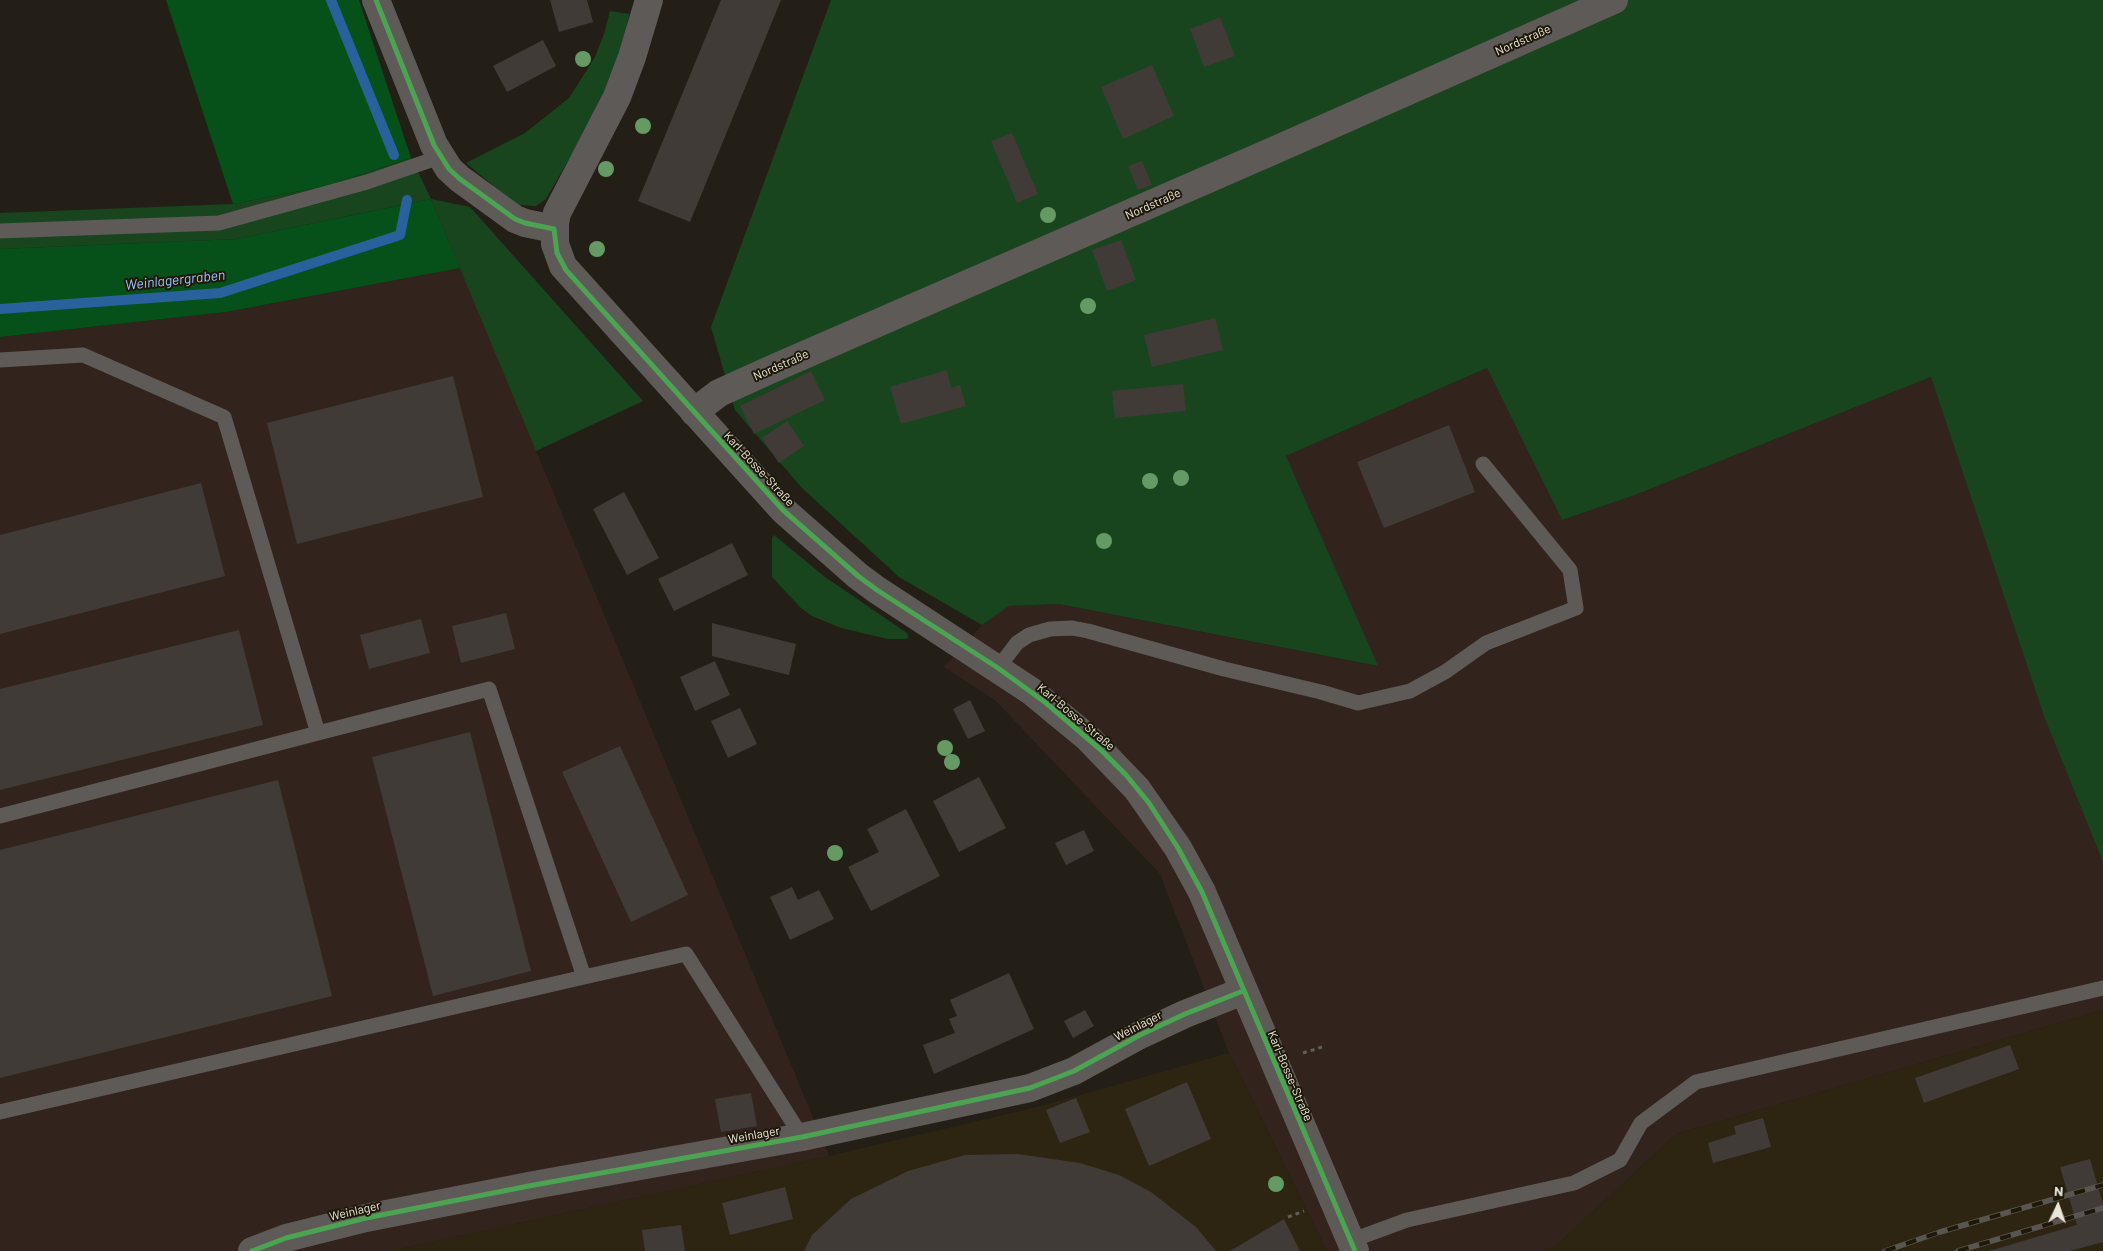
<!DOCTYPE html>
<meta charset="utf-8">
<style>
body{margin:0}
#map{position:relative;width:2103px;height:1251px;overflow:hidden;background:#231f17;font-family:Barlow,sans-serif}
canvas{display:block}
.north{position:absolute;left:2033px;top:1181px;width:50px;height:50px;-webkit-text-stroke:4px #1e1809;paint-order:stroke;rotate:3deg;font-size:14px;font-weight:700;line-height:20px;text-align:center;color:#eae6dc}
.north::after{content:'';display:block;margin:auto;width:18px;height:22px;background:#eae6dc;clip-path:polygon(50% 0,100% 100%,50% 72%,0 100%)}
</style>
<div id="map">
<canvas width="2103" height="1251"></canvas>
<div class="north">N</div>
</div>
<script>
const g = document.querySelector('canvas').getContext('2d');
g.lineJoin = 'round';
function fill(path, color) { g.fillStyle = color; g.fill(path, 'evenodd'); }
const toPath = rows => new Path2D(rows.map(r => 'M' + r).join(''));
function strokePath(path, color, width, dash) { g.strokeStyle = color; g.lineWidth = width; g.lineCap = dash ? 'butt' : 'round'; g.setLineDash(dash || []); g.stroke(path); }
function write(font, color, halo, rows, align = 'center') {
  g.font = font + ' Barlow,sans-serif'; g.lineWidth = 4; g.setLineDash([]); g.textBaseline = 'middle'; g.strokeStyle = halo; g.fillStyle = color; for (const [text, x, y, turn = 0] of rows) {
    g.save(); g.translate(x, y); g.rotate((+turn || 0) * Math.PI / 180); g.textAlign = isNaN(turn) ? turn : align; if (halo) g.strokeText(text, 0, 0); g.fillText(text, 0, 0); g.restore();
  }
}
const commercial = toPath([
 [460,268,829,1156,390,1251,0,1251,0,337,226,312],
 [1487,368,1562,520,1635,495,1931,377,2045,719,2103,862,2103,1010,1676,1134,1556,1246,1544,1251,1327,1251,1229,1053,1160,874,995,700,944,667,982,625,1009,606,1059,604,1377,666,1286,456]
]);
const built = toPath([
 [2103,1010,2103,1251,1544,1251,1556,1246,1676,1134],
 [1229,1053,1327,1251,390,1251,829,1156,1041,1106]
]);
const green = toPath([
 [831,0,2103,0,2103,862,2045,719,1931,377,1635,495,1562,520,1487,368,1286,456,1378,666,1059,604,1009,606,982,625,899,577,802,488,735,410,711,327],
 [610,11,629,14,627,27,610,81,580,140,546,199,536,206,519,205,501,192,466,163,525,133,569,98,595,57,604,34],
 [411,158,431,199,470,207,643,401,536,451,431,199,237,239,0,249,0,213,233,204,326,186],
 [774,535,825,577,907,633,909,637,906,639,888,639,841,628,812,616,801,608,772,577,772,538]
]);
const forest = toPath([
 [166,0,359,0,411,158,326,186,233,204],
 [431,199,460,268,226,312,0,337,0,249,237,239]
]);
const stream = toPath([
 [331,0,394,155],
 [0,309,220,293,400,235,407,200]
]);
const building = toPath([
 [550,0,587,0,593,22,559,32],
 [721,0,781,0,690,222,638,201],
 [1220,17,1235,56,1204,67,1190,29],
 [543,40,556,66,507,92,493,66],
 [1152,65,1174,116,1123,139,1101,87],
 [1012,133,1038,194,1017,203,991,141],
 [1142,161,1152,185,1138,190,1128,166],
 [1121,240,1136,280,1107,291,1092,250],
 [1215,318,1223,350,1152,367,1144,335],
 [947,370,951,388,960,385,966,406,901,424,890,387],
 [811,371,825,400,754,434,740,406],
 [453,376,483,497,297,544,267,423],
 [1183,384,1186,411,1115,418,1112,391],
 [787,421,804,446,779,463,762,438],
 [1449,425,1475,492,1384,528,1357,462],
 [201,483,225,576,0,634,0,535],
 [624,492,659,558,627,575,593,509],
 [732,543,748,575,674,611,658,579],
 [506,613,515,649,461,663,452,626],
 [421,619,430,653,369,669,360,635],
 [712,623,796,644,789,675,712,656],
 [239,630,263,725,0,790,0,689],
 [715,661,730,695,695,711,680,677],
 [970,700,985,731,968,739,953,709],
 [740,708,757,744,728,758,711,721],
 [470,732,531,971,433,996,372,757],
 [620,746,688,895,631,922,562,772],
 [979,777,1006,828,959,852,933,801],
 [278,780,332,996,0,1078,0,850],
 [906,809,940,876,871,911,848,867,879,852,867,829],
 [1084,830,1094,851,1066,865,1055,843],
 [792,887,798,900,819,890,834,919,790,940,770,897],
 [1009,973,1034,1029,934,1074,923,1045,955,1033,949,1019,957,1016,950,1000],
 [1085,1010,1094,1026,1073,1038,1064,1021],
 [2010,1045,2019,1069,1924,1103,1915,1078],
 [1187,1082,1211,1139,1149,1166,1125,1109],
 [751,1093,757,1126,721,1132,715,1099],
 [1076,1098,1090,1132,1060,1143,1046,1110],
 [1763,1118,1771,1147,1713,1163,1708,1143,1736,1134,1734,1126],
 [1018,1154,1080,1163,1119,1175,1151,1192,1196,1227,1216,1251,804,1251,812,1235,851,1199,908,1171,965,1155],
 [2090,1159,2103,1204,2103,1242,2070,1251,1989,1251,2077,1225,2060,1167],
 [785,1187,793,1219,730,1235,722,1203],
 [1284,1219,1300,1251,1230,1251],
 [681,1225,685,1251,645,1251,642,1230]
]);
const path = toPath([
 [1303,1053,1322,1047],
 [1288,1217,1304,1211]
]);
const lane = toPath([
 [0,231,219,223,367,182,440,157],
 [0,360,83,355,224,417,318,733,489,689,584,977,686,954,802,1137],
 [998,668,1017,643,1029,635,1050,629,1072,628,1088,631,1224,669,1321,692,1358,703,1410,691,1445,672,1486,643,1576,608,1570,570,1483,464],
 [0,816,318,733],
 [0,1112,584,977],
 [1350,1241,1407,1220,1574,1183,1620,1160,1641,1123,1696,1082,2103,988]
]);
const street = toPath([
 [376,0,434,145,449,169,460,179,515,219,525,223,554,229],
 [649,0,632,57,617,97,557,213,555,223,555,244,563,266,783,510,858,576,877,590,1031,691,1088,738,1137,789,1178,848,1202,892,1355,1251],
 [694,412,719,393,772,369,1275,150,1614,0],
 [252,1251,286,1238,366,1218,534,1185,802,1137,1030,1088,1074,1071,1140,1035,1185,1014,1243,991]
]);
const rail = toPath([
 [1885,1251,1940,1232,2103,1185],
 [1958,1251,2103,1208]
]);
const cycleway = toPath([
 [376,0,434,145,449,169,460,179,515,219,525,223,554,229,557,253,566,270,783,510,858,576,877,590,998,668,1046,703,1101,750,1126,775,1149,803,1178,848,1202,892,1355,1251],
 [252,1251,286,1238,366,1218,534,1185,802,1137,1030,1088,1074,1071,1140,1035,1185,1014,1243,991]
]);
const trees = [
 [583,59],
 [643,126],
 [606,169],
 [1048,215],
 [597,249],
 [1088,306],
 [1181,478],
 [1150,481],
 [1104,541],
 [945,748],
 [952,762],
 [835,853],
 [1276,1184]
];
const streetNames = [
 ["Nordstraße",1523,40,-24],
 ["Nordstraße",1153,204,-24],
 ["Nordstraße",781,365,-24],
 ["Karl-Bosse-Straße",759,469,47],
 ["Karl-Bosse-Straße",1076,717,40],
 ["Weinlager",1138,1026,-27],
 ["Karl-Bosse-Straße",1290,1076,67],
 ["Weinlager",754,1135,-10],
 ["Weinlager",355,1211,-13]
];
const waterNames = [
 ["Weinlagergraben",175,280,-6]
];
fill(commercial, '#33231d');
fill(built, '#2d2511');
fill(green, '#18451e');
fill(forest, '#055119');
strokePath(stream, '#29619d', 10);
fill(building, '#403b36');
strokePath(path, '#615f5b', 3, [4, 4]);
strokePath(lane, '#5d5a58', 15);
strokePath(street, '#5d5a58', 28);
strokePath(rail, '#595652', 5.5);
strokePath(rail, '#1e1809', 4, [11]);
strokePath(cycleway, '#4ca352', 5);
g.fillStyle = '#659a65';
for (const [x, y] of trees) { g.beginPath(); g.arc(x, y, 8, 0, 2 * Math.PI); g.fill(); }
write('12px', '#eae6dc', '#1e1809', streetNames);
write('italic 14px', '#98c6fd', '#1e1809', waterNames);
</script>
